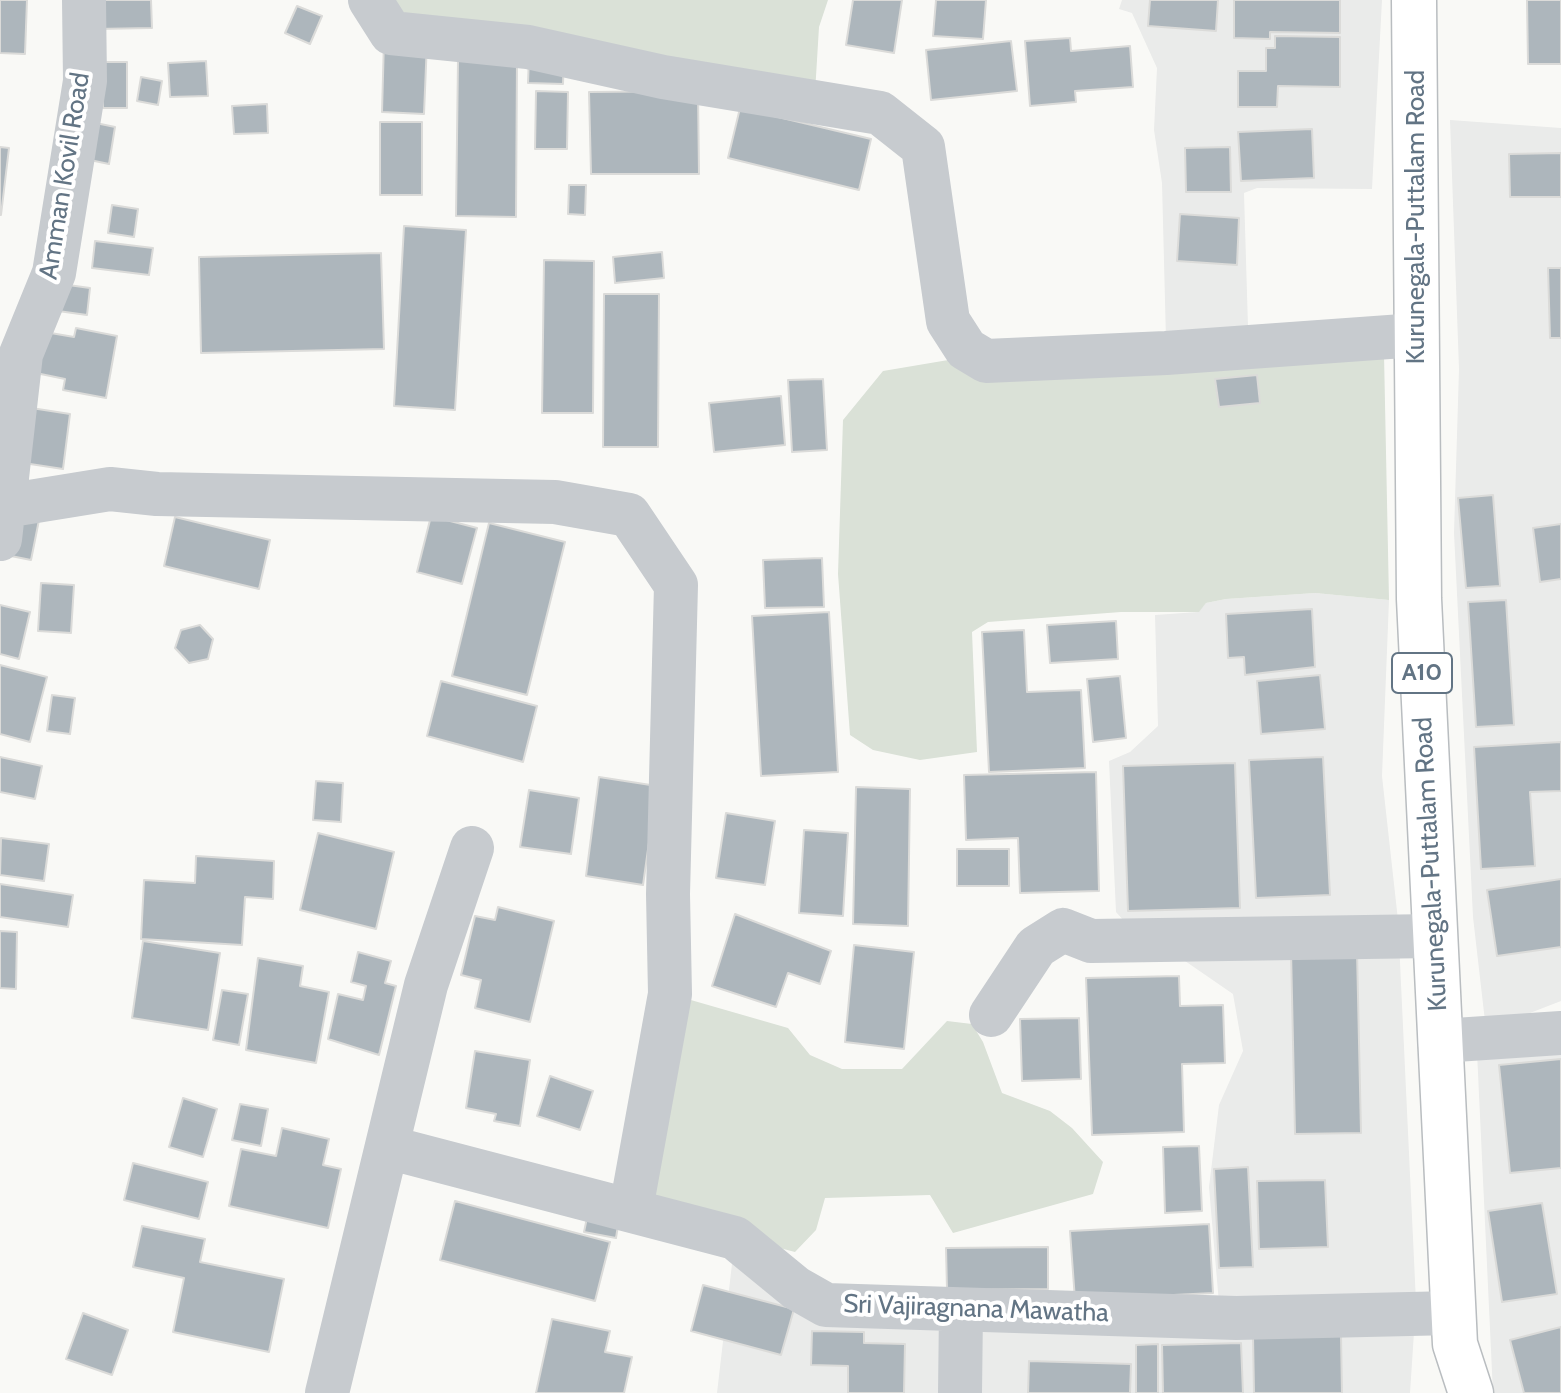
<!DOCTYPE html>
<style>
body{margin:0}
canvas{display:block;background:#f9f9f6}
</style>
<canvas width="1561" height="1393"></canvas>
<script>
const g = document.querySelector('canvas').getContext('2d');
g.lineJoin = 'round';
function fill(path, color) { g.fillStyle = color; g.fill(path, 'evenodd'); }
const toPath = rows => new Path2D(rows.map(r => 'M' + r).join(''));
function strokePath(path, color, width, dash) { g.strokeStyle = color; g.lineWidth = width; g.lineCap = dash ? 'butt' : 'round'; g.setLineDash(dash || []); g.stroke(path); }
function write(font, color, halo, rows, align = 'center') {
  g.font = font + ' Cabin,sans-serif'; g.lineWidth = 8; g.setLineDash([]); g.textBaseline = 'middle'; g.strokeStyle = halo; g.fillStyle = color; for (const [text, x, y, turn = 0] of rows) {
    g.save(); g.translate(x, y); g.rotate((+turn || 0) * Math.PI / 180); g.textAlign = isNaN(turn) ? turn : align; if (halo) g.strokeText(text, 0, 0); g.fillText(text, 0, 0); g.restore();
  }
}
const built = toPath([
 [1122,0,1382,0,1372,189,1257,188,1244,193,1248,327,1166,340,1162,183,1154,130,1157,68,1132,13,1119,9],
 [1450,120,1561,128,1561,1001,1486,1030,1473,917,1454,533,1459,369],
 [1315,593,1389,600,1382,776,1398,920,1416,1302,1410,1393,717,1393,735,1238,796,1288,1220,1315,1209,1187,1219,1105,1243,1051,1233,994,1172,952,1133,931,1116,912,1109,761,1130,752,1158,726,1155,615,1198,612,1206,603,1226,599],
 [1561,1044,1561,1393,1493,1393,1477,1052]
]);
const green = toPath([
 [389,0,828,0,819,27,815,93,396,26],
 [1384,354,1389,600,1315,593,1226,599,1206,603,1199,612,1121,612,988,622,972,632,977,752,920,760,873,750,850,735,838,574,843,420,883,371,972,356],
 [670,994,788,1028,810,1055,842,1069,902,1069,947,1021,972,1024,983,1042,1002,1093,1050,1111,1072,1128,1103,1162,1093,1194,953,1233,930,1195,825,1198,816,1230,795,1252,631,1209]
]);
const building = toPath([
 [0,0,27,0,25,54,0,53,0,0],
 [94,0,151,0,152,28,95,29,94,0],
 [853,0,902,0,894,53,846,45,853,0],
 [936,0,986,0,983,39,933,36,936,0],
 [1150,0,1218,0,1216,31,1148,26,1150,0],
 [1234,0,1340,0,1340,33,1270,32,1270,39,1234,38,1234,0],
 [1527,0,1561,0,1561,64,1528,64,1527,0],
 [297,6,322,16,310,44,285,33,297,6],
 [1275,36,1340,37,1340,87,1278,86,1277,107,1238,107,1238,71,1266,71,1266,48,1275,48,1275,36],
 [1070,38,1071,51,1130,46,1133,87,1075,91,1076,102,1030,106,1025,41,1070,38],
 [384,40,427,42,424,114,382,112,384,40],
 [1011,41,1017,91,931,100,926,50,1011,41],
 [529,57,564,58,563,84,528,83,529,57],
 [458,59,517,60,516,217,456,216,458,59],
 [206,61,208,96,170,97,168,63,206,61],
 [102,62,127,62,127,108,103,108,102,62],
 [141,77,162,81,158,105,137,101,141,77],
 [536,91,568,92,567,149,535,149,536,91],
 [698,91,699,174,591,174,589,92,698,91],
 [267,104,268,133,234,134,232,106,267,104],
 [740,108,871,139,859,190,728,158,740,108],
 [91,122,115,127,109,164,85,159,91,122],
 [380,122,422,122,422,195,380,195,380,122],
 [1312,129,1314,178,1241,181,1238,132,1312,129],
 [0,147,9,148,1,215,0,215,0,147],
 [1230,147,1231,192,1186,192,1185,148,1230,147],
 [1561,153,1561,197,1510,197,1509,154,1561,153],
 [569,185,586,185,585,215,568,214,569,185],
 [112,205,138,209,134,237,108,233,112,205],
 [1180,214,1239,218,1237,265,1177,261,1180,214],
 [404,226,466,230,455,410,394,406,404,226],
 [95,241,153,248,149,275,92,268,95,241],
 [662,252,664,278,615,283,613,257,662,252],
 [381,253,384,349,201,353,199,257,381,253],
 [544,260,594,261,593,413,542,413,544,260],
 [1548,268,1561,268,1561,338,1550,338,1548,268],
 [61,284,90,288,87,315,58,311,61,284],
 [604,294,659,294,658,447,603,447,604,294],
 [76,328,117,336,106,398,63,390,65,379,31,372,39,331,74,337,76,328],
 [1257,375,1260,403,1219,407,1215,379,1257,375],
 [823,379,827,450,792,452,788,380,823,379],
 [781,396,785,445,714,452,709,403,781,396],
 [25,407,70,414,63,469,17,462,25,407],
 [1493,495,1500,586,1466,588,1458,498,1493,495],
 [15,515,39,520,31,560,6,555,15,515],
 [431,516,477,528,462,584,417,572,431,516],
 [175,517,270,540,259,589,164,566,175,517],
 [489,523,565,542,527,695,452,676,489,523],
 [1561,524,1561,579,1540,582,1533,528,1561,524],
 [822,558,824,607,765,608,763,560,822,558],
 [41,583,74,585,71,633,38,631,41,583],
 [1506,600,1514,725,1476,727,1468,602,1506,600],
 [0,605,30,612,19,659,0,654,0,605],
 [1312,609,1315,667,1245,675,1244,657,1228,658,1226,614,1312,609],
 [829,612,838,772,761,776,752,616,829,612],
 [1116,621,1118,659,1050,663,1047,625,1116,621],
 [200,625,213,639,208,659,189,663,175,648,181,630,200,625],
 [1024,630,1027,692,1081,690,1085,768,989,772,982,632,1024,630],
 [0,665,47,677,30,742,0,734,0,665],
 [1320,675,1325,729,1261,734,1257,681,1320,675],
 [1120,676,1126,738,1093,742,1087,679,1120,676],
 [441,681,537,706,523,762,427,736,441,681],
 [52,695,75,698,70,734,47,731,52,695],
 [1561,742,1561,791,1530,792,1535,866,1481,869,1474,747,1561,742],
 [0,757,42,766,35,799,0,792,0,757],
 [1323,757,1330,895,1256,898,1249,760,1323,757],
 [1235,763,1240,908,1128,911,1123,766,1235,763],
 [1096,772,1099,891,1020,893,1018,838,966,840,964,775,1096,772],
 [599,777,657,786,643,885,586,876,599,777],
 [316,781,343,783,341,822,313,820,316,781],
 [856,787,910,789,908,926,853,924,856,787],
 [529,790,579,798,571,854,520,847,529,790],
 [726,813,775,821,765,885,716,878,726,813],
 [804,830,848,833,843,916,799,913,804,830],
 [318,833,394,852,376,929,300,910,318,833],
 [1,838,49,844,44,881,0,875,1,838],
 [957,849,1009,849,1009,886,957,886,957,849],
 [196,856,274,861,273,899,245,897,242,945,141,939,144,880,195,883,196,856],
 [1561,879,1561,947,1497,956,1487,890,1561,879],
 [0,884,73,895,68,927,0,917,0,884],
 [498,907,554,921,530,1022,475,1008,481,980,461,975,475,916,495,920,498,907],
 [735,914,831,951,820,984,788,973,776,1007,712,986,735,914],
 [0,931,17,932,16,989,0,988,0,931],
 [143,941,220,953,208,1030,132,1018,143,941],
 [854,945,914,952,904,1049,845,1042,854,945],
 [1291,951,1357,951,1361,1133,1295,1134,1291,951],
 [358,952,391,961,385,983,396,986,379,1055,328,1039,338,994,363,1000,366,986,351,982,358,952],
 [258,958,303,966,300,986,329,992,316,1063,246,1050,258,958],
 [1179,976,1180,1006,1223,1005,1225,1063,1182,1064,1184,1132,1092,1135,1086,978,1179,976],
 [222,990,248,994,239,1045,213,1040,222,990],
 [1079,1018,1081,1079,1022,1081,1020,1019,1079,1018],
 [475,1051,530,1060,520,1126,494,1121,496,1114,466,1108,475,1051],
 [1561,1059,1561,1168,1510,1173,1499,1065,1561,1059],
 [550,1076,593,1091,580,1130,537,1116,550,1076],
 [183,1098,217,1109,203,1157,169,1147,183,1098],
 [240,1104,268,1109,261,1146,232,1140,240,1104],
 [282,1128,329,1139,323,1165,341,1169,328,1228,229,1206,241,1149,276,1156,282,1128],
 [1199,1146,1202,1211,1165,1213,1163,1147,1199,1146],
 [133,1163,208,1182,199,1219,124,1200,133,1163],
 [1248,1167,1253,1267,1219,1268,1214,1169,1248,1167],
 [1325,1180,1328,1247,1259,1249,1257,1181,1325,1180],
 [455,1201,610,1242,595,1301,440,1260,455,1201],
 [1542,1203,1557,1294,1502,1302,1488,1211,1542,1203],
 [588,1213,619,1219,616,1238,584,1232,588,1213],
 [1209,1224,1213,1293,1075,1300,1070,1231,1209,1224],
 [142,1226,205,1239,200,1262,284,1279,269,1352,173,1332,184,1278,133,1267,142,1226],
 [1048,1247,1048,1289,947,1290,946,1248,1048,1247],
 [703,1285,794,1309,781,1355,691,1331,703,1285],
 [83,1313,128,1330,112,1375,66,1359,83,1313],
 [552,1319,610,1331,605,1352,632,1357,624,1393,536,1393,552,1319],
 [1561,1327,1561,1393,1524,1393,1510,1340,1561,1327],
 [812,1331,864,1332,864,1343,905,1344,904,1393,848,1393,848,1366,811,1365,812,1331],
 [1341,1335,1342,1393,1254,1393,1253,1336,1341,1335],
 [1241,1343,1243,1393,1163,1393,1162,1345,1241,1343],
 [1158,1344,1158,1393,1136,1393,1136,1345,1158,1344],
 [1029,1361,1131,1364,1130,1393,1028,1393,1029,1361]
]);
const minor = toPath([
 [370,0,391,33,528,47,663,77,880,113,923,147,948,321,966,349,986,361,1166,353,1417,335],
 [5,506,110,489,157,494,555,502,629,515,676,585,668,894,670,994,631,1209],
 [0,539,21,354,54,273,85,81,84,0],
 [991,1015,1036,947,1063,930,1091,941,1434,936],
 [1440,1041,1561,1033],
 [387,1147,735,1238,796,1288,826,1305,1236,1318,1453,1313],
 [327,1393,426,985,472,848],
 [960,1393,961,1311]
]);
const highway = toPath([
 [1414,0,1419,599,1455,1344,1471,1393]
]);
const shields = [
 [1422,673,60]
];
const shieldNames = [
 ["A10",1422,673]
];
const streetNames = [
 ["Amman Kovil Road",65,176,-81],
 ["Kurunegala-Puttalam Road",1416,217,-90],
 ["Kurunegala-Puttalam Road",1431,864,-93],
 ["Sri Vajiragnana Mawatha",976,1309,2]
];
fill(built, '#eaebea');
fill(green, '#dae1d7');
fill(building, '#adb6bc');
strokePath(building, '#dbdbd9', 2);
strokePath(highway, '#b9bdc0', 47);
strokePath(minor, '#c7cbcf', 44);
strokePath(highway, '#fff', 44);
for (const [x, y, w] of shields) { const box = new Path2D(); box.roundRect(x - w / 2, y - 20, w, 40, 6); g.fillStyle = '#fff'; g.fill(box); strokePath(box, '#627484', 2); }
write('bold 24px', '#627484', null, shieldNames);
write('26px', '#627484', '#fff', streetNames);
</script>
